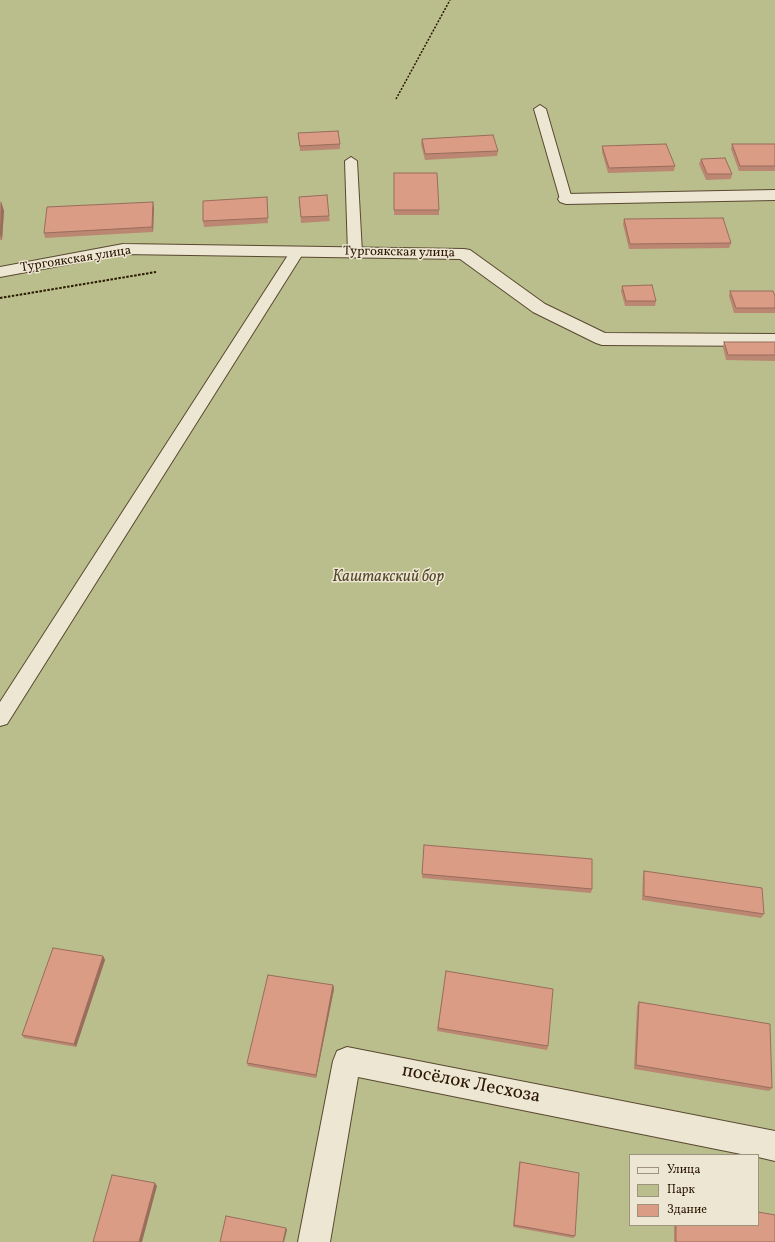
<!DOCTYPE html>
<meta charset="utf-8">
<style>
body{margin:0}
#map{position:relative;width:775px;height:1242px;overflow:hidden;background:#e4d9ba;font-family:Vollkorn,serif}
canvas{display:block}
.legend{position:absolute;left:629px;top:1154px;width:130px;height:72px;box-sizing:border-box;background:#ede6d2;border:1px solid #9f937f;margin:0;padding:5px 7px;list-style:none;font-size:12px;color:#2b1702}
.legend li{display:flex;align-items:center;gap:8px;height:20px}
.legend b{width:20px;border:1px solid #9f937f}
</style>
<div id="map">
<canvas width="775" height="1242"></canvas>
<ul class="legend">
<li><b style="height:5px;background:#ede6d2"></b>Улица</li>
<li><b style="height:11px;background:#b9be8c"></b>Парк</li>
<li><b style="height:11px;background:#da9c84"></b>Здание</li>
</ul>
</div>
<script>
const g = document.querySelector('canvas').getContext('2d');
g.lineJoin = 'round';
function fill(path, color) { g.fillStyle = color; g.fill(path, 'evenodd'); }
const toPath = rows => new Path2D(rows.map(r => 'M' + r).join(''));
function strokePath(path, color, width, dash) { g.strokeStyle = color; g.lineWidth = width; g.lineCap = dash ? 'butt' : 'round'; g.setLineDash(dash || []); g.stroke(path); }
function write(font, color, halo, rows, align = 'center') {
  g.font = font + ' Vollkorn,serif'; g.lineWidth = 3; g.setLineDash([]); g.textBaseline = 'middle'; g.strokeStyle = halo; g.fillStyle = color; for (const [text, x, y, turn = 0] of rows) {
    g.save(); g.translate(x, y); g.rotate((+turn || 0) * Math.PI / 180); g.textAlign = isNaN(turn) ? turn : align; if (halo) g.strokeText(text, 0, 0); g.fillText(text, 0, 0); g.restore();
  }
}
const green = toPath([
 [0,0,775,0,775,1242,0,1242],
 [630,1155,758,1155,758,1225,630,1225]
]);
const pathFar1 = toPath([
 [396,99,450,0]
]);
const path = toPath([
 [0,298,156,272]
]);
const service = toPath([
 [540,105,546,109,572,199,571,202,561,202,560,199,534,109,540,105],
 [351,157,357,161,362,253,360,256,355,257,350,256,348,253,345,161,351,157],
 [297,248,302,249,304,252,7,724,0,726,0,702,290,252,292,249,297,248]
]);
const minor = toPath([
 [775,190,775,200,566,204,560,202,558,199,560,196,566,194,775,190],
 [123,244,464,249,470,250,545,304,605,333,775,334,775,346,602,345,596,343,533,312,460,259,123,254,0,277,0,267,123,244],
 [347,1047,775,1131,775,1161,758,1157,758,1155,746,1155,358,1077,330,1242,298,1242,333,1061,337,1051,347,1047]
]);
const wall = toPath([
 [298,133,340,144,340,149,300,151],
 [422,139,498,151,497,156,425,160,421,144],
 [732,144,775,144,775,171,739,171,731,149],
 [602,146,675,166,674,171,608,173,602,152],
 [701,159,732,174,731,179,706,180,699,164],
 [394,173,439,210,439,215,394,215],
 [267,197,268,223,204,227,203,221],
 [299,197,329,216,330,221,301,223],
 [0,201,4,211,2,240,0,240],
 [154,207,153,232,45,238,44,233],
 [624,219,731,243,729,248,629,249,623,224],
 [622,286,656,301,655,306,625,306,621,291],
 [730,291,775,296,775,313,734,313,729,296],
 [724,342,775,342,775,361,726,360,723,347],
 [424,845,592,889,591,893,422,878],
 [644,871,764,914,761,918,642,900,643,875],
 [103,956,105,960,76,1047,24,1038,22,1035],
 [446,971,548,1046,547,1050,437,1031],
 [333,985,334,989,316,1078,248,1066,247,1063],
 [639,1002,772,1088,769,1091,634,1069,637,1006],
 [520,1162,575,1236,573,1238,513,1227,519,1165],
 [674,1225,758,1225,775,1242,674,1242]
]);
const shadedWall = toPath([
 [1,201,4,211,2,240,0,234],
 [153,202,154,207,153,232,152,227],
 [103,956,105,960,76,1047,74,1044],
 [333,985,334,989,316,1078,316,1075],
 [155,1183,157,1186,142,1242,139,1242],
 [286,1228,287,1230,284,1242,283,1242]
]);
const building = toPath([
 [338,131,340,144,300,146,298,133,338,131],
 [493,135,498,151,425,154,422,139,493,135],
 [666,144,675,166,609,168,602,146,666,144],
 [732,144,775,144,775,166,740,166,732,144],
 [725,158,732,174,707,174,701,159,725,158],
 [394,173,437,173,439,210,394,210,394,173],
 [327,195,329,216,301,217,299,197,327,195],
 [267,197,268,218,203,221,203,201,267,197],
 [153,202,152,227,44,233,47,207,153,202],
 [723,218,731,243,630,244,624,219,723,218],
 [652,285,656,301,626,301,622,286,652,285],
 [730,291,773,291,775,296,775,308,736,308,730,291],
 [724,342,775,342,775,355,728,355,724,342],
 [424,845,592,859,592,889,422,874,424,845],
 [644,871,762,888,764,914,644,896,644,871],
 [53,948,103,956,74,1044,22,1035,53,948],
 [446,971,553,989,548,1046,438,1028,446,971],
 [268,975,333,985,316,1075,247,1063,268,975],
 [639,1002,770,1024,772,1088,636,1065,639,1002],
 [520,1162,579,1173,575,1236,514,1225,520,1162],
 [112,1175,155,1183,139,1242,93,1242,112,1175],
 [758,1212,775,1215,775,1242,676,1242,676,1225,758,1225,758,1212],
 [226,1216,286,1228,283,1242,220,1242,226,1216]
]);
const farStreetnames = [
 ["Тургоякская улица",399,253,1],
 ["Тургоякская улица",76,260,-9]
];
const parkNames = [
 ["Каштакский бор",388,578]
];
const nearStreetnames = [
 ["посёлок Лесхоза",471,1085,11]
];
fill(green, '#b9be8c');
strokePath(service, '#594830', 2);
strokePath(minor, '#594830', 2);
strokePath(pathFar1, '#2b1702', 1.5, [2, 1.5]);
strokePath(path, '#2b1702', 2, [2.5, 1.5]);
fill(service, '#ede6d2');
fill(minor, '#ede6d2');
fill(wall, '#bb8672');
fill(shadedWall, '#996d5c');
fill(building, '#da9c84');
strokePath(building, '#996d5c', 1);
write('13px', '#2b1702', '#ede6d2', farStreetnames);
write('italic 16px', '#56492b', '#ede6d2', parkNames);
write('19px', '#2b1702', '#ede6d2', nearStreetnames);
</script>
